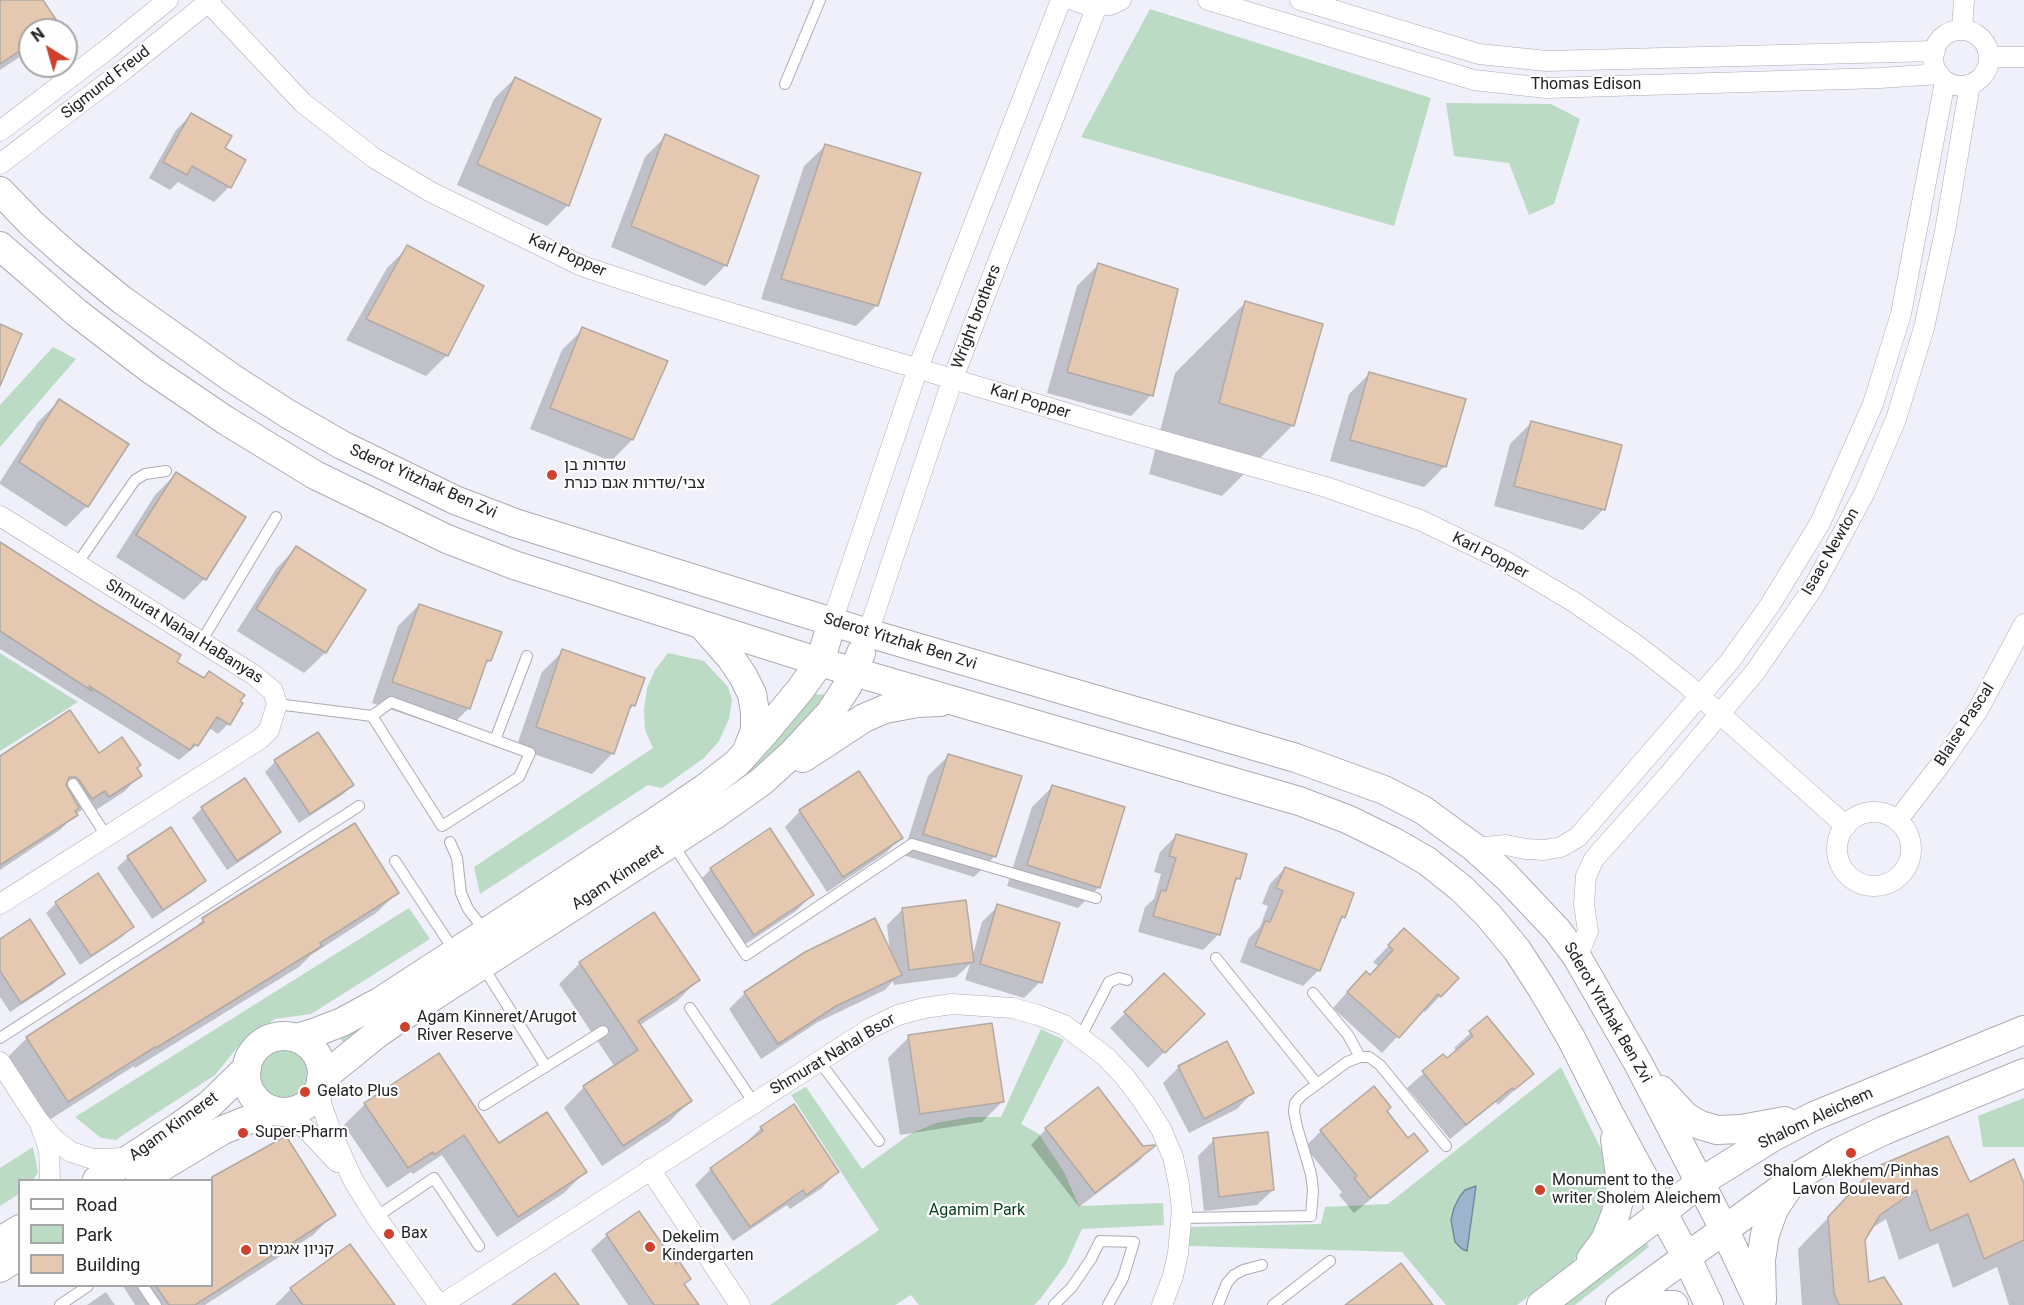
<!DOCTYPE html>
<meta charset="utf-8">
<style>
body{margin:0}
#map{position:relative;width:2024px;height:1305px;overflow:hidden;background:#eff0fa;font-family:Roboto,sans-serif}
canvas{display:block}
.legend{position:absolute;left:18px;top:1179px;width:195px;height:108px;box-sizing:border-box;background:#fefefe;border:2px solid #a6a6a8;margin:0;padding:8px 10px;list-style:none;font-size:18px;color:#222326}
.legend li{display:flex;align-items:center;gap:12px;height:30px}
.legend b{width:30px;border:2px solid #a6a6a8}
.north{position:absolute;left:18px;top:18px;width:60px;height:60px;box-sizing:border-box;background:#fefefe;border:2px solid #a6a6a8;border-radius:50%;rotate:323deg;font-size:16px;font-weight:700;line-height:24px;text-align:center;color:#222326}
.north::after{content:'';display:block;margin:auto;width:21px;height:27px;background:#cd412e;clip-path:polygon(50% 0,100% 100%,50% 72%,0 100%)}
</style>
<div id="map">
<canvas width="2024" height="1305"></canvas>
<ul class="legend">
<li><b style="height:8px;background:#fff"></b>Road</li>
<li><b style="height:16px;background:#bcdbc4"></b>Park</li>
<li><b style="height:16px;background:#e5c8b0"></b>Building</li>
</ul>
<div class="north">N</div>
</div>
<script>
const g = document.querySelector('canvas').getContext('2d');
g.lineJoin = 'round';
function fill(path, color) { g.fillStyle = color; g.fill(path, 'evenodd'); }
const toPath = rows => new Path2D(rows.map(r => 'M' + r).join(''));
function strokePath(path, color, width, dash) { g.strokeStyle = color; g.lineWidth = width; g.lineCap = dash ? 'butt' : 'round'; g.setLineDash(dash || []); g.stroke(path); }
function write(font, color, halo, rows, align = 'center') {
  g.font = font + ' Roboto,"Noto Sans Hebrew",sans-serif'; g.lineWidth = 4.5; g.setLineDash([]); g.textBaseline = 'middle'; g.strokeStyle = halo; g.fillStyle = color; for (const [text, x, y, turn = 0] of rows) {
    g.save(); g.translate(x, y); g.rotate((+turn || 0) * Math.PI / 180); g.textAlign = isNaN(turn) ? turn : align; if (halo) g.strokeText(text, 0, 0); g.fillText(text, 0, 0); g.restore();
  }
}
const green = toPath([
 [1150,9,1431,98,1394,226,1081,137],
 [1446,103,1551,104,1580,119,1554,204,1529,215,1509,163,1454,156],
 [53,347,76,359,0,447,0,405],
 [0,653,78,702,0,751],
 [668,653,704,661,728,687,732,700,729,719,719,741,704,758,662,788,648,785,480,894,474,867,653,748,645,730,644,710,647,688,655,670],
 [814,694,830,695,759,768,346,1046,335,1032],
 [409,908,430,939,311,1014,275,1019,261,1028,242,1042,215,1075,126,1133,116,1140,101,1138,75,1117],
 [1041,1029,1064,1040,1021,1124,1039,1134,1064,1172,1079,1206,1163,1203,1164,1225,1082,1229,1066,1264,1041,1298,1034,1305,919,1305,911,1295,895,1305,770,1305,879,1230,791,1095,806,1087,862,1169,910,1134,936,1123,970,1117,1001,1117],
 '257 1075a29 29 0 1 1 58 0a29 29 0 1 1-58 0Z',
 [1561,1067,1600,1147,1607,1164,1609,1183,1596,1232,1571,1264,1517,1305,1446,1305,1402,1252,1189,1246,1190,1227,1321,1224,1325,1207,1388,1204],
 [2024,1098,2024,1147,1983,1147,1978,1116],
 [33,1147,38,1172,33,1180,20,1180,19,1194,0,1206,0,1168],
 [1644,1238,1649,1247,1575,1305,1559,1305]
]);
const water = toPath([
 [1476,1186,1467,1251,1462,1249,1455,1242,1451,1220,1454,1208,1460,1196,1465,1190,1476,1186]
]);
const shadow = toPath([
 [0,0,41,0,52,30,30,30,30,50,0,70],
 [515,78,568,205,547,226,457,185,494,99],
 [191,115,222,149,229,187,214,202,178,182,170,190,149,178,176,130],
 [666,136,726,265,705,286,611,247,645,157],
 [825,146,877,305,856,326,761,299,804,166],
 [408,247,447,355,426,376,346,340,387,268],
 [1098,265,1151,395,1131,416,1047,393,1077,286],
 [1246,302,1293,425,1222,496,1149,474,1175,373],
 [583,329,632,440,611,461,530,429,562,350],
 [1370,373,1445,466,1424,487,1330,461,1349,394],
 [59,401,87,506,66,527,0,484,0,482,38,422],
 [1531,423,1604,509,1583,530,1494,506,1510,444],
 [176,474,204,579,184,600,116,557,155,495],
 [0,544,175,662,228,724,218,734,208,727,197,745,179,760,0,649],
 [296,548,364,591,325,653,304,673,237,631,276,569],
 [419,605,490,660,483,667,469,708,448,729,372,703,398,626],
 [563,651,634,705,626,713,613,753,592,774,516,748,542,672],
 [317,734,352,785,342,795,299,823,265,772,275,762],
 [98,755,136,768,140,775,125,791,93,812,89,805,76,814,60,830,0,870,0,758],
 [949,755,995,856,974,877,903,855,928,776],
 [1053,786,1099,887,1078,908,1007,886,1032,807],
 [202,808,279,832,269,842,227,870,192,818],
 [800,811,901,837,886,853,827,892,785,827],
 [170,829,205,881,194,891,152,919,117,868,128,857],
 [1176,836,1239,878,1233,884,1219,934,1203,950,1138,932,1145,907,1154,899,1161,874,1154,872,1160,852],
 [1285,868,1344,917,1337,923,1319,970,1303,986,1240,962,1249,938,1260,927,1268,906,1262,904,1270,884],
 [711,869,812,895,796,911,738,949,695,885],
 [98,875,132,927,122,937,80,965,46,913,56,903],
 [397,893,376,913,311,955,299,967,135,1068,134,1066,46,1122,6,1059,27,1038,188,934,203,920],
 [998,906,1040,982,1024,998,965,980,970,964,956,977,894,985,893,981,885,990,818,1022,761,1059,729,1009,745,993,806,953,890,952,887,925,903,909,972,958,982,922],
 [1404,930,1440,996,1425,1012,1422,1010,1382,1053,1333,1008,1350,989,1369,976,1378,966,1373,962],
 [0,941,63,974,53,984,10,1012,0,997],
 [580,963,698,980,677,1001,640,1025,690,1101,669,1122,602,1166,564,1108,584,1087,615,1067,559,984],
 [1164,975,1203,1014,1148,1068,1110,1028],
 [1487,1018,1532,1074,1498,1105,1496,1102,1450,1139,1407,1088,1443,1056,1447,1060,1457,1051,1454,1048],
 [909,1037,1003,1101,982,1122,900,1135,888,1058],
 [1179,1067,1252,1093,1237,1109,1189,1133,1163,1083],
 [1374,1088,1385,1111,1408,1140,1426,1151,1410,1167,1354,1213,1339,1195,1342,1192,1305,1147,1321,1131],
 [365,1104,499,1145,585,1172,564,1193,497,1237,442,1155,413,1174,411,1172,387,1188,344,1125],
 [761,1128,837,1172,822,1188,790,1209,787,1205,733,1241,695,1185,711,1169,745,1144],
 [1046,1129,1143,1147,1153,1146,1138,1162,1079,1207,1031,1145],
 [285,1138,334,1214,313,1235,205,1305,135,1305,123,1286,212,1286,212,1180,208,1180],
 [1214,1140,1273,1190,1257,1205,1204,1211,1198,1156],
 [1875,1169,1970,1184,2024,1187,2024,1305,2009,1305,1997,1267,1953,1288,1938,1243,1899,1260,1886,1219,1869,1230,1864,1240,1868,1284,1900,1305,1802,1305,1798,1249],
 [607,1235,675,1266,689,1279,683,1285,697,1305,628,1305,591,1250],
 [291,1289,393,1305,275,1305],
 [106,1292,115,1305,87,1305]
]);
const building = toPath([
 [0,0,43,0,63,30,30,30,30,44,0,64,0,0],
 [515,77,601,119,569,206,477,164,515,77],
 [191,113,232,136,225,148,246,160,231,188,192,166,187,175,163,162,191,113],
 [665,134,759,176,727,266,631,226,665,134],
 [825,144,921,173,878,306,781,279,825,144],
 [407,245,484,286,448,356,366,319,407,245],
 [1098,263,1178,289,1153,396,1067,372,1098,263],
 [1245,301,1323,324,1294,426,1219,403,1245,301],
 [0,324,22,334,0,386,0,324],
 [582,327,668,361,633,440,550,408,582,327],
 [1369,372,1466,399,1446,467,1350,440,1369,372],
 [59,399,129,444,88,507,19,462,59,399],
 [1531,421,1622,445,1605,510,1514,486,1531,421],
 [176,472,246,517,206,580,136,535,176,472],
 [0,542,95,603,181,655,177,662,204,678,209,671,245,695,240,701,243,703,230,725,217,717,198,746,194,744,190,750,89,686,92,691,0,631,0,542],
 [296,546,366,590,326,653,256,609,296,546],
 [419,604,502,632,491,661,487,660,470,709,392,682,419,604],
 [562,649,645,678,635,706,631,705,614,754,536,727,562,649],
 [70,710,99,753,122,737,141,765,137,768,142,776,109,797,105,791,92,799,79,780,76,777,69,777,66,785,79,808,75,811,78,815,0,865,0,756,70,710],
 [318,732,354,785,310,814,274,760,318,732],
 [948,754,1022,776,996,857,923,834,948,754],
 [859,771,903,838,843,877,799,810,859,771],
 [245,778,281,832,237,861,201,807,245,778],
 [1052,785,1125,807,1100,888,1027,865,1052,785],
 [355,823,399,893,320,943,322,946,156,1048,155,1047,68,1102,26,1037,204,922,202,918,355,823],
 [171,827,206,881,163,910,127,856,171,827],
 [770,828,814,895,754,935,710,868,770,828],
 [1176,834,1247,854,1240,879,1236,878,1220,935,1153,916,1161,890,1166,891,1176,858,1169,856,1176,834],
 [1285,867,1354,893,1345,918,1342,916,1320,971,1255,946,1265,921,1270,922,1283,891,1276,888,1285,867],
 [98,873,134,927,91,956,55,902,98,873],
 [966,900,974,962,909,970,902,908,966,900],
 [997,904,1060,923,1042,983,980,964,997,904],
 [654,912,700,980,638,1021,692,1101,623,1146,583,1086,638,1050,579,962,654,912],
 [875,918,902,975,836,1006,778,1044,744,992,805,952,875,918],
 [30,919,65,974,21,1003,0,971,0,939,30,919],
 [1404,928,1459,978,1441,997,1438,994,1399,1038,1347,992,1366,971,1370,975,1393,950,1388,945,1404,928],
 [1164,973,1205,1014,1165,1053,1124,1012,1164,973],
 [1487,1016,1534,1074,1514,1090,1512,1088,1466,1125,1422,1071,1443,1054,1447,1058,1473,1036,1469,1031,1487,1016],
 [992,1023,1004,1102,920,1114,908,1035,992,1023],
 [1227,1041,1254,1093,1204,1119,1178,1066,1227,1041],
 [439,1053,499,1143,547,1112,587,1172,518,1217,464,1135,434,1155,433,1152,408,1168,364,1103,439,1053],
 [1374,1086,1391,1107,1387,1111,1408,1138,1414,1133,1428,1151,1370,1198,1354,1178,1357,1176,1320,1130,1374,1086],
 [1098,1087,1143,1146,1155,1145,1155,1146,1095,1193,1045,1128,1098,1087],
 [794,1104,839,1172,806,1195,803,1190,750,1227,710,1168,763,1131,760,1127,794,1104],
 [1268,1132,1274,1190,1219,1197,1213,1138,1268,1132],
 [286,1136,336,1215,195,1305,169,1305,156,1286,212,1286,212,1177,286,1136],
 [1948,1136,1970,1182,2014,1159,2024,1183,2024,1240,1984,1259,1968,1214,1930,1231,1916,1190,1880,1215,1865,1240,1869,1282,1884,1277,1902,1305,1839,1305,1834,1293,1828,1217,1874,1168,1948,1136],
 [639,1211,676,1264,679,1261,691,1279,684,1284,699,1305,654,1305,606,1234,639,1211],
 [350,1244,395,1305,303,1305,290,1288,350,1244],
 [1401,1263,1433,1305,1345,1305,1401,1263],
 [555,1273,579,1305,512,1305,555,1273]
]);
const lane = toPath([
 [785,84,820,0],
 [77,564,135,480,145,474,166,471],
 [201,642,276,517],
 [277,704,372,716,391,702,530,753,519,777,442,826,372,716],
 [495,740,527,656],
 [73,784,107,837],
 [450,842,457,858,461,893,468,909,486,932],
 [672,843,746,955,912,844,1096,898],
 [395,861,455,952],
 [1216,958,1317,1084],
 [482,965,546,1067],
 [1313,993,1348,1035,1360,1057],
 [690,1008,754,1103],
 [1081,1036,1109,982,1119,978,1127,980],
 [0,1038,359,806],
 [819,1061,879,1141],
 [484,1105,603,1031],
 [376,1217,434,1178,479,1246],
 [1182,1218,1311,1216,1313,1190,1311,1174,1297,1127,1294,1112,1295,1103,1301,1096,1347,1062,1360,1057,1369,1057,1380,1065,1446,1146],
 [143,1286,156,1305],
 [60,1305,88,1286],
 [1054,1305,1072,1287,1091,1259,1100,1241,1134,1242,1123,1278,1108,1305],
 [1218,1305,1227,1283,1234,1275,1243,1270,1262,1265],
 [1273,1305,1330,1261]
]);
const street = toPath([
 [206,0,303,103,374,158,431,192,582,266,664,293,1117,428,1326,487,1420,520,1505,561,1574,602,1638,646,1685,683,1846,826],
 [1073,0,1090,6,1110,5,1121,0],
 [1208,0,1474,80,1546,88,1880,78,1939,74],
 [1300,0,1479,54,1547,61,1935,51],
 [1962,30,1964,0],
 '1933 58a28 28 0 1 1 56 0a28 28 0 1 1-56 0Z',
 [1989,57,2024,57],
 [0,131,109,48,168,0],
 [0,164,125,69,211,0],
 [0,516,254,675,273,691,277,704,269,730,260,739,0,904],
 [832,622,918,368,1061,0],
 [868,633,953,378,1097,6],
 '1837 849a37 37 0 1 1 74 0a37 37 0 1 1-74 0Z',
 [1897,821,1940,765,1978,710,2024,624],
 [1475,848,1506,845,1525,849,1544,850,1561,847,1578,837,1730,661,1770,605,1820,523,1873,404,1901,314,1945,81],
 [1577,957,1588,931,1584,904,1586,876,1594,859,1666,778,1755,672,1813,588,1865,492,1896,419,1924,328,1945,231,1970,84],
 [0,1062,37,1119,54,1139,71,1152,93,1159,128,1158],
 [319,1087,322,1106,330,1129,353,1180,376,1217,439,1305],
 [281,1111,307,1130,337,1162],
 [41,1127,49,1149,50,1180],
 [650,1169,740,1305],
 [441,1305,871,1028,898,1015,924,1008,952,1004,1013,1008,1038,1015,1064,1025,1106,1057,1125,1077,1145,1104,1161,1129,1173,1157,1179,1185,1182,1210,1178,1253,1173,1276,1162,1305]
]);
const secondary = toPath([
 [0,191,32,224,68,256,122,300,232,378,288,414,342,445,455,500,515,523,868,633,1296,758,1384,790,1423,810,1475,848,1506,876,1557,930,1577,957,1638,1063,1724,1229,1760,1305],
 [0,246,77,313,150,369,225,420,315,475,447,539,514,565,820,662,1299,801,1347,819,1394,842,1427,861,1462,889,1489,916,1517,950,1541,987,1571,1038,1612,1119,1686,1256,1709,1305],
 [702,625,731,658,743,676,752,694,755,712,755,730,747,751],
 [803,758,864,718,885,709,917,703,940,702],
 '246 1074a38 38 0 1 1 76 0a38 38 0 1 1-76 0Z',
 [297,1038,319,1031,342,1022,381,1001,658,820,705,788,737,763,765,732,800,690,820,662,832,622],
 [321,1079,378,1033,412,1010,713,816,761,782,792,754,830,713,848,685,861,653],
 [1661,1090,1686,1117,1700,1125,1717,1130,1741,1129,1785,1121],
 [97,1180,180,1126,209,1105,247,1068],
 [140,1180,223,1130,273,1110],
 [0,1241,20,1229],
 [1591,1259,1605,1240,1615,1216,1620,1196,1620,1176,1615,1139],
 [0,1268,20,1255],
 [1762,1300,1761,1260,1765,1234,1774,1209,1788,1188],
 [1541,1305,1663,1212,1699,1183,1773,1137,1814,1116,2024,1030],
 [1620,1305,1800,1175,1839,1152,1885,1130,2024,1073],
 [1650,1305,1674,1305]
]);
const markers = [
 [552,475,6,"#cd412e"],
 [405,1027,6,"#cd412e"],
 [305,1092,6,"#cd412e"],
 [243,1133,6,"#cd412e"],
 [1851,1153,6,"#cd412e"],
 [1540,1190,6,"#cd412e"],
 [389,1234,6,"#cd412e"],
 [650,1247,6,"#cd412e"],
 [246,1250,6,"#cd412e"]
];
const streetNames = [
 ["Sigmund Freud",106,83,-38],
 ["Thomas Edison",1586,85],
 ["Karl Popper",567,256,24],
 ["Wright brothers",977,317,-69],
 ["Karl Popper",1030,402,17],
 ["Sderot Yitzhak Ben Zvi",423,482,24],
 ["Isaac Newton",1831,552,-60],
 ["Karl Popper",1490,556,27],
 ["Shmurat Nahal HaBanyas",184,632,32],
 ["Sderot Yitzhak Ben Zvi",900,642,17],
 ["Blaise Pascal",1965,725,-57],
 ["Agam Kinneret",618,878,-33],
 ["Sderot Yitzhak Ben Zvi",1607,1013,60],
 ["Shmurat Nahal Bsor",833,1055,-31],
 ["Shalom Aleichem",1816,1119,-25],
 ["Agam Kinneret",174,1127,-36]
];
const poiNames = [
 ["שדרות בן",564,466],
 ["צבי/שדרות אגם כנרת",564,484],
 ["Agam Kinneret/Arugot",417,1018],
 ["River Reserve",417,1036],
 ["Gelato Plus",317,1092],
 ["Super-Pharm",255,1133],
 ["Shalom Alekhem/Pinhas",1851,1172,"center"],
 ["Lavon Boulevard",1851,1190,"center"],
 ["Monument to the",1552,1181],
 ["writer Sholem Aleichem",1552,1199],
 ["Bax",401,1234],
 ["Dekelim",662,1238],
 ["Kindergarten",662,1256],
 ["קניון אגמים",258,1250]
];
const parkNames = [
 ["Agamim Park",977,1211]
];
fill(green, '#bcdbc4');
fill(water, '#9db4cf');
strokePath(water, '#78889c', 1.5);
fill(shadow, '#0003');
fill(building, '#e5c8b0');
strokePath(building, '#b1a9a3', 1.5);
strokePath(lane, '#abacb5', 12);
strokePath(street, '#abacb5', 21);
strokePath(secondary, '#abacb5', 30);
strokePath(lane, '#fff', 10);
strokePath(street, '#fff', 20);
strokePath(secondary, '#fff', 28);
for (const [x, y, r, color] of markers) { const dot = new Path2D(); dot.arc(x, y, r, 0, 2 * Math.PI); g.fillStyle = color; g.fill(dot); strokePath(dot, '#fefefe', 2); }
write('16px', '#222326', '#fefefe', streetNames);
write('16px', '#222326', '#fefefe', poiNames, 'left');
write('16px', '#073e20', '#fefefe', parkNames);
</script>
